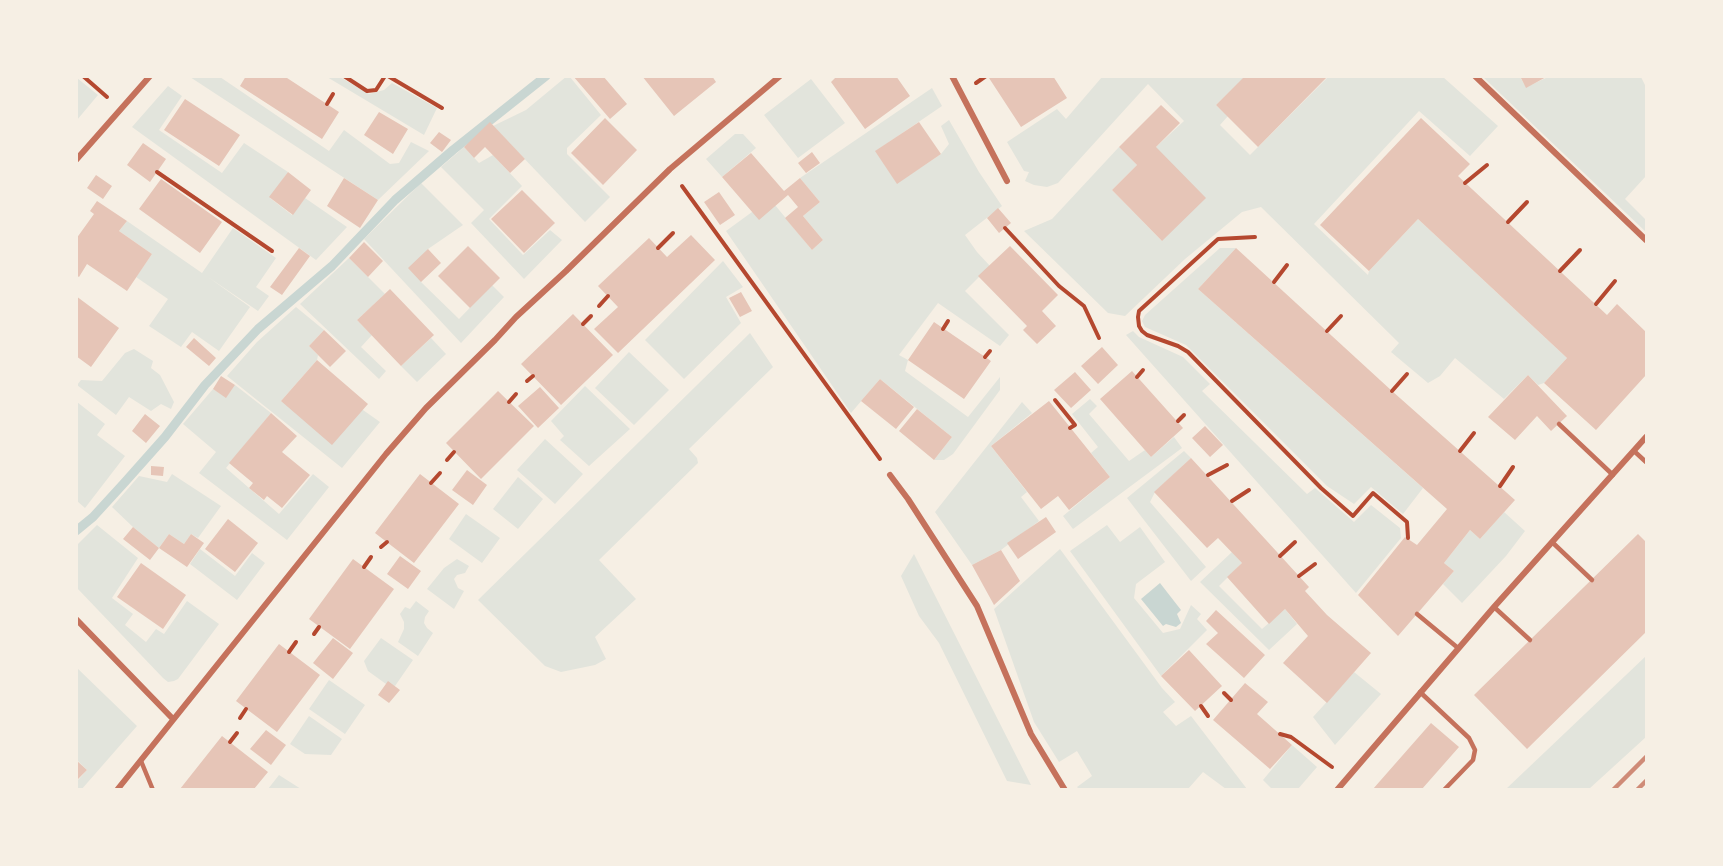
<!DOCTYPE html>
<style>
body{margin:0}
#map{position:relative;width:1723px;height:866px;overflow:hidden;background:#f6efe4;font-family:"IBM Plex Sans",sans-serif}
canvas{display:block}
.frame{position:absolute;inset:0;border:78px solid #f6efe4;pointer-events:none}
</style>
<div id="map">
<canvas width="1723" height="866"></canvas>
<div class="frame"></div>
</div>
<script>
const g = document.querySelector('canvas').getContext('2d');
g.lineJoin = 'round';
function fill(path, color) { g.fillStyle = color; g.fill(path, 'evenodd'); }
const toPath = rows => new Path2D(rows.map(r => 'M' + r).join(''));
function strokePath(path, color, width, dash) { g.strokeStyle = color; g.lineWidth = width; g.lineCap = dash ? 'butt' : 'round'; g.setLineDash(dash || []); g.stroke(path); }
const green = toPath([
 [567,76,570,77,601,115,567,148,567,154,610,197,585,222,493,126,526,110],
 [190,77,220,77,329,151,344,130,390,164,399,163,411,142,429,151,378,200],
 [327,77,340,77,369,94,384,90,392,83,437,108,424,135],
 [1102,77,1245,77,1216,105,1228,116,1220,125,1250,155,1328,77,1443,77,1498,126,1470,156,1419,111,1314,224,1368,275,1369,271,1418,219,1567,358,1544,383,1538,385,1528,375,1504,399,1455,358,1440,376,1428,383,1391,352,1399,343,1261,207,1242,212,1185,259,1125,316,1108,313,1024,231,1052,219,1119,147,1137,165,1112,190,1162,241,1156,147,1184,121,1148,84,1058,183,1047,187,1034,185,1025,181,1029,172,1024,171,1007,142,1057,109,1066,119],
 [1483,77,1520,77,1526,87,1548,77,1641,77,1646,87,1646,176,1625,199,1646,220,1646,232],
 [77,78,98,95,77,120],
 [811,79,845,123,798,158,764,115],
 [168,86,182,96,159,130,222,173,244,143,288,172,270,198,292,215,305,198,347,227,316,260,132,127],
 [932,88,942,106,876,151,897,183,941,154,949,144,941,126,949,120,979,172,1002,206,965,235,977,252,990,266,965,291,1009,335,1000,346,938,303,899,355,908,360,905,371,968,417,1000,377,1000,390,953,454,944,460,934,460,952,437,880,379,851,413,726,231,752,212,775,205,812,250,823,240,803,216,820,202,800,178],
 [735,134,743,134,756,148,722,177,706,159],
 [464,147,479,163,493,155,522,186,489,219,523,255,550,230,562,240,524,279,471,223,484,210,441,167],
 [421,183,463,225,428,249,421,282,459,319,492,285,504,297,461,343,364,239],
 [127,221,202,273,233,228,276,258,256,287,269,296,258,311,208,277,250,307,219,351,192,332,181,347,149,326,168,299,136,277,152,254,119,231],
 [1220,248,1236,248,1198,289,1423,488,1403,514,1371,487,1354,504,1327,486,1186,345,1145,327,1142,321,1145,315],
 [349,258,385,294,357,320,372,335,361,347,386,371,379,379,300,304],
 [723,261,743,287,726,297,741,323,684,379,645,340],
 [296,307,324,330,309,346,318,355,317,360,281,401,363,410,380,422,342,468,227,376,257,342],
 [1133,331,1139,337,1183,357,1210,384,1202,391,1307,494,1315,488,1354,522,1371,505,1400,528,1401,538,1356,593,1126,335],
 [750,333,773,367,689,449,697,458,698,463,599,560,636,599,595,637,606,659,595,665,561,672,545,666,478,600],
 [431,338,446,354,417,382,401,366],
 [134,349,153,361,151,368,160,375,174,402,171,409,161,404,151,411,129,397,116,415,77,385,81,380,102,381,125,353],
 [629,352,669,390,634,425,595,388],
 [235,385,271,413,226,468,279,514,313,474,329,487,287,540,199,473,216,452,183,424,213,389,226,397],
 [585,386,630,429,589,466,560,440,564,436,551,421],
 [1090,399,1097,406,1089,414,1129,461,1145,450,1151,457,1174,437,1182,448,1073,529,1063,516,1110,477,1091,453,1098,447,1072,414],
 [77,402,105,424,97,435,125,456,85,508,77,501],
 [1022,402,1032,413,991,446,1027,492,1021,497,1039,521,1001,550,972,565,935,512],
 [545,439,583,474,555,504,517,470],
 [1184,451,1191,458,1155,492,1150,502,1206,567,1191,581,1127,498],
 [172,474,221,506,198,538,191,534,184,544,169,534,159,548,133,527,112,507,139,476,167,482],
 [518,477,543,499,518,529,493,509],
 [1504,512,1525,531,1506,556,1462,603,1443,584,1454,571,1444,563,1470,530,1480,539],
 [466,514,500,538,482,563,449,539],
 [97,525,138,558,112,598,133,614,125,625,146,642,156,629,164,634,187,601,219,624,178,679,174,681,168,682,163,678,77,588,77,545],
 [1107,525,1120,542,1140,527,1165,562,1136,584,1134,598,1163,633,1180,629,1191,605,1201,614,1197,619,1207,630,1161,676,1070,551],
 [200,549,235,576,252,553,265,563,237,600,190,564],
 [1060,549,1162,688,1175,702,1163,712,1176,726,1191,716,1247,789,1226,789,1203,772,1188,789,1079,789,1077,787,1092,776,1077,751,1059,762,1034,722,994,609],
 [1232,552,1242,563,1219,586,1262,629,1285,609,1297,624,1269,650,1200,582],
 [914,554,1031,785,1007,781,939,643,919,616,901,576],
 [457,559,469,566,465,573,457,575,454,579,458,588,464,591,454,609,427,589,444,568],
 [416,601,429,611,425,617,424,623,427,628,433,633,418,656,398,642,404,629,404,622,400,614,405,607,410,609],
 [381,638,413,660,395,686,386,684,368,671,364,661],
 [1646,656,1646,737,1589,789,1506,789],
 [76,667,137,726,81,790,77,789,77,781,87,770,77,760],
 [1354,672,1381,694,1335,745,1313,717],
 [329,680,365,705,345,734,309,709],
 [309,716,342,739,331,755,305,754,290,744],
 [1292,745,1317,767,1298,789,1272,789,1263,780],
 [279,775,301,789,268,789]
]);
const water = toPath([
 [1160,583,1181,610,1177,614,1181,623,1176,627,1166,624,1163,626,1141,599]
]);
const stream = toPath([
 [76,531,93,517,125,482,165,437,205,385,258,329,332,266,395,200,453,150,546,76]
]);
const building = toPath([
 [246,76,284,76,339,112,322,139,240,86],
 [573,76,603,76,627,104,610,119],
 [642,76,712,76,716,82,674,116],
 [837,76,896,76,910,96,865,129,831,82],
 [990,76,1053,76,1067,98,1021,127,989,78],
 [1245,76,1328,76,1258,147,1216,105],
 [1520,76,1548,76,1526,88],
 [185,99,240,135,219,166,164,130],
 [1161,105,1180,123,1156,147,1206,198,1162,241,1112,190,1137,165,1119,147],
 [379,112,408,129,393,154,364,135],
 [605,118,637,150,603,185,571,153],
 [1421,118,1470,164,1458,176,1607,315,1617,304,1646,332,1646,375,1596,430,1544,383,1567,358,1418,219,1369,271,1320,225],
 [490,122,525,159,510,173,485,147,474,158,464,147],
 [919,122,941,154,897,184,875,151],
 [439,132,451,140,442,152,430,143],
 [143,143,166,159,150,182,127,165],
 [812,152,820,163,806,173,798,163],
 [751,153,784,191,800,178,820,202,803,216,823,240,812,250,785,218,798,207,788,195,759,220,722,177],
 [288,172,311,190,293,215,269,197],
 [96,175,112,186,103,199,87,188],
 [344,178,378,200,360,228,327,206],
 [161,179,222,222,200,253,139,209],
 [522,190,555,223,524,253,491,219],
 [719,192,735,215,720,225,704,202],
 [97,201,127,221,119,231,152,254,127,291,87,264,79,277,76,275,76,239,94,214,90,211],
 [998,208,1011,223,999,233,987,218],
 [691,235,715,260,618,353,594,329,618,307,598,286,649,238,667,257],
 [364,242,383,261,368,277,349,258],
 [468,246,500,278,470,308,438,276],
 [1010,246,1058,295,1042,311,1056,326,1037,344,1023,330,1027,326,978,276],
 [299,248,310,256,282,295,270,287],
 [1236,248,1392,391,1515,500,1480,539,1470,530,1444,563,1454,571,1398,636,1358,595,1405,537,1417,545,1447,509,1198,289],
 [428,249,441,263,421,282,408,268],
 [390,289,434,335,401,366,357,320],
 [741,292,752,311,740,317,729,298],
 [76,296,119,328,91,367,76,356],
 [573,314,613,355,561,405,521,364],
 [934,322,991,361,964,399,908,360],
 [324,330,346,351,330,367,309,346],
 [194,338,216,358,209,366,186,347],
 [1102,347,1118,365,1098,384,1081,366],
 [317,360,368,404,332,445,281,401],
 [1132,371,1183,428,1151,457,1100,399],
 [1075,372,1091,390,1071,408,1054,390],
 [1528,375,1567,416,1551,431,1537,416,1515,440,1488,417],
 [221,376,235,385,226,398,213,389],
 [880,379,914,407,896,429,861,401],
 [540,387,559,408,538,428,518,406],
 [498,391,534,426,481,479,446,443],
 [1049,401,1110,477,1069,510,1058,496,1041,509,991,446],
 [917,409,952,437,934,460,899,431],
 [271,413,297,436,282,452,310,475,282,508,267,496,264,500,249,488,253,483,229,463],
 [145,414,160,426,146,443,132,431],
 [1205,426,1223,445,1210,457,1192,438],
 [1191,458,1309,587,1305,591,1327,615,1371,653,1327,703,1283,663,1308,636,1285,609,1269,624,1227,577,1242,563,1218,538,1207,548,1154,492],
 [151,466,164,467,163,476,151,475],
 [467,470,487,485,473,505,452,490],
 [420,474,459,504,414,563,375,533],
 [1046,517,1056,532,1018,559,1007,543],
 [228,519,258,543,235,572,205,549],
 [133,527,159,548,150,560,123,539],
 [169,534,184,544,191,534,204,543,187,567,159,548],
 [1638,534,1646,542,1646,632,1527,749,1474,695],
 [1001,550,1020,581,994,605,972,565],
 [400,556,421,571,408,589,387,574],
 [353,559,394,589,350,649,309,619],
 [141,563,186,595,163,629,117,597],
 [1216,610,1265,655,1244,678,1206,644,1218,633,1206,621],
 [333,638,353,653,333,679,313,663],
 [279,644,320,675,277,732,236,701],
 [1189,650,1222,686,1195,711,1161,676],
 [388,681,400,690,389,703,378,695],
 [1245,683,1268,702,1257,714,1292,745,1270,769,1213,720],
 [1431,723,1459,747,1422,789,1373,789],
 [266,730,286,745,271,765,250,749],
 [222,736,268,772,254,789,180,789],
 [76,760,87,770,76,781]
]);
const path = toPath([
 [83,76,107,97],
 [344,76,367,91,376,90,385,76],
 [388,76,442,108],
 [976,83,986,76],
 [327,104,333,94],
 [157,172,272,251],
 [1465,183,1487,165],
 [682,186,880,459],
 [1508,222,1527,202],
 [1005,228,1059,286,1084,306,1099,338],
 [1255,237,1218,239,1139,311,1138,317,1139,326,1142,331,1147,335,1178,346,1188,352,1321,488,1353,516,1373,493,1407,522,1408,538],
 [658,248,673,233],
 [1560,271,1580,250],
 [1274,282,1287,265],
 [1596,304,1615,281],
 [599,306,608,296],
 [583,324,591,316],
 [943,329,948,321],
 [1327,331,1341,316],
 [985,357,990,351],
 [1137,377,1143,370],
 [527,381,533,376],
 [1392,391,1407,374],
 [1055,400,1075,425,1070,428],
 [509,402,516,394],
 [1178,421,1184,415],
 [1460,451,1474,433],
 [447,460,454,452],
 [1208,475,1227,465],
 [431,483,440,473],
 [1500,486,1513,467],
 [1232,501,1249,490],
 [381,547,387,542],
 [1280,556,1295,542],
 [364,567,371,557],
 [1299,576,1315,564],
 [314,634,319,627],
 [289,652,296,642],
 [1224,693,1231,700],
 [1201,706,1208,716],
 [240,718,246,709],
 [1280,734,1291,737,1332,767],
 [230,742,237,733]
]);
const service = toPath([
 [1559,424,1613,475],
 [1634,451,1646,462],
 [1552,542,1592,580],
 [1494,607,1530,640],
 [1417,614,1458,648],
 [1420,692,1469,738,1475,750,1473,760,1444,790],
 [141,761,153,790]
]);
const minor = toPath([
 [952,76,1007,181],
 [1475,76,1646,240],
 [76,160,150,76],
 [890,475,908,499,977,606,1031,734,1065,790],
 [76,619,173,719],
 [117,790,386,454,426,408,495,340,516,317,566,271,670,169,780,76],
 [1337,790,1494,607,1646,437]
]);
const rail = toPath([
 [1613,790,1646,757],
 [1637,790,1646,781]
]);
fill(green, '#e2e4dc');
fill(water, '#c9d6d2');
strokePath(stream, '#c9d6d2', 9);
fill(building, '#e6c5b7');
strokePath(path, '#b5482f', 4);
strokePath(service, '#c5725c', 4.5);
strokePath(minor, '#c5725c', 6);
strokePath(rail, '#cf8b77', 4.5);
</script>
